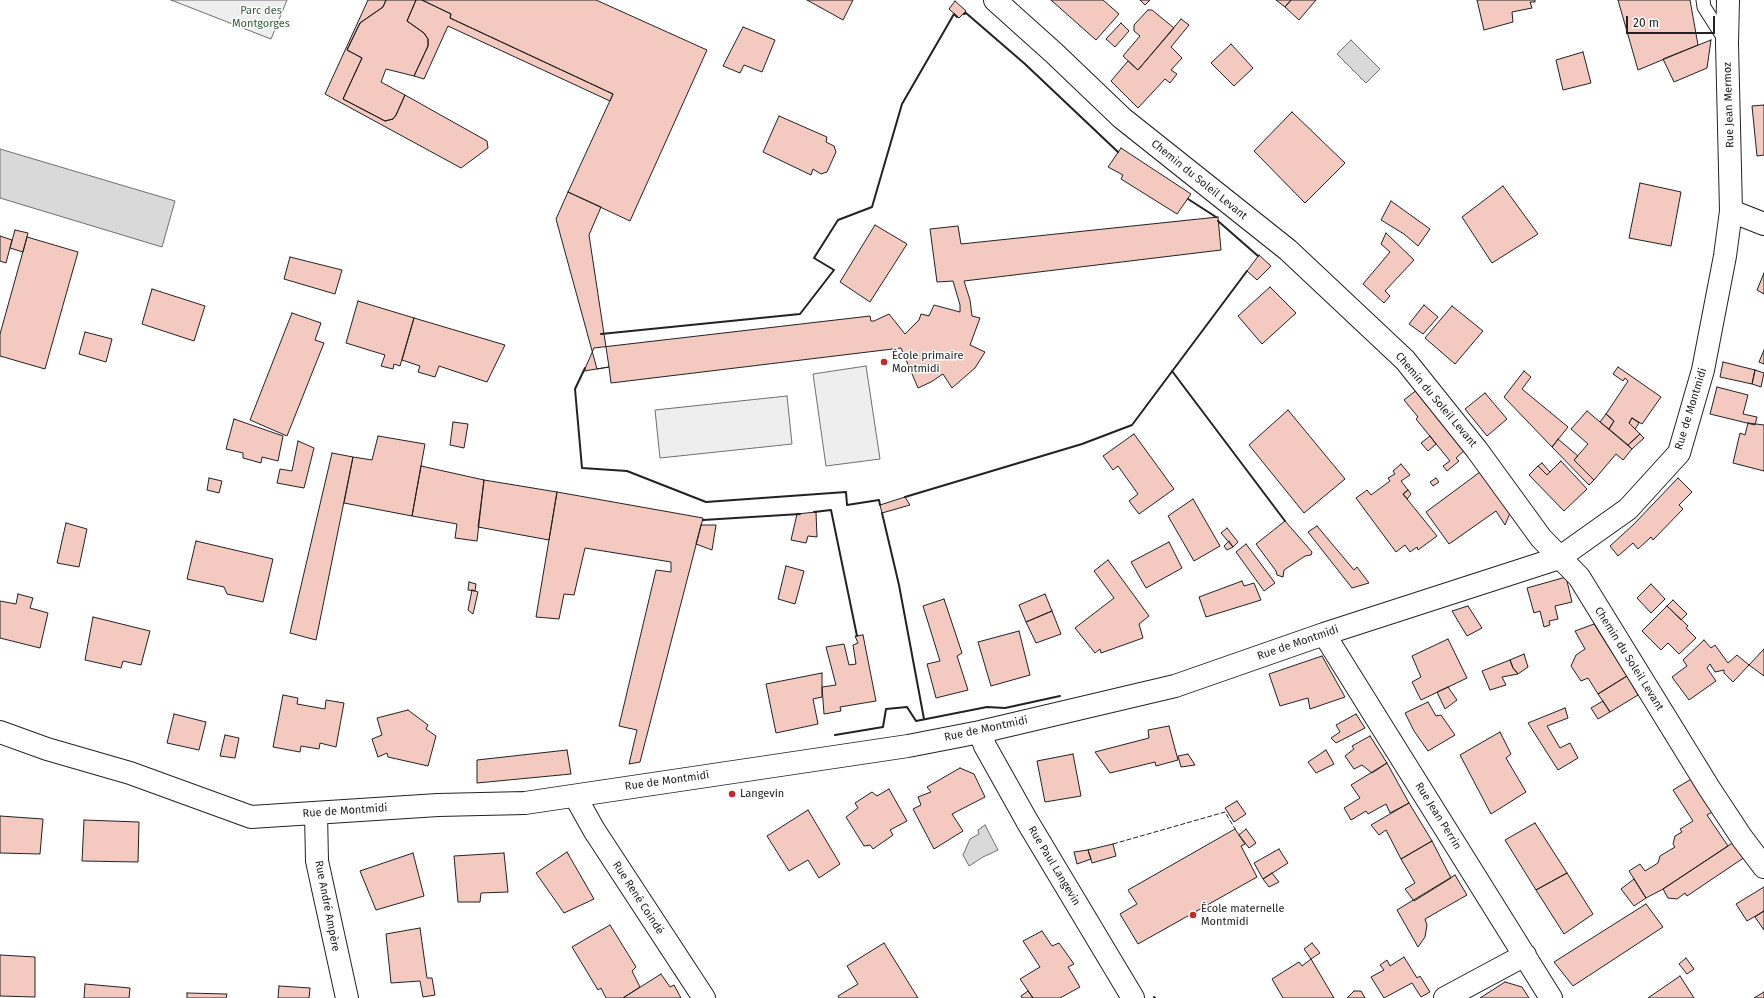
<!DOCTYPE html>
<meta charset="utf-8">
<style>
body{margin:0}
#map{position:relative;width:1764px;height:998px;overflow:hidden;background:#fff;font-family:"Fira Sans",sans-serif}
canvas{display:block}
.scale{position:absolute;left:1626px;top:16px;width:89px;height:18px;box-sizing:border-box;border:2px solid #222;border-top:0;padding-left:5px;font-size:12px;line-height:14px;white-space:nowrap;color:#222;-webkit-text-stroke:3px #fff;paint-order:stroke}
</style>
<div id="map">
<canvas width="1764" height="998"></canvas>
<div class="scale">20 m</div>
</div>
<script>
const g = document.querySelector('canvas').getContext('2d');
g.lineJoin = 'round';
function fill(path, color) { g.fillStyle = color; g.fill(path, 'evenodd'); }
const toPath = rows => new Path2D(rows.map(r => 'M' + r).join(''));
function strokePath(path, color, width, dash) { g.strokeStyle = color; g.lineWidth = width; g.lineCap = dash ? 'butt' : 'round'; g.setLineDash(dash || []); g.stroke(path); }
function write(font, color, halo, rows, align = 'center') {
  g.font = font + ' "Fira Sans",sans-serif'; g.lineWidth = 3; g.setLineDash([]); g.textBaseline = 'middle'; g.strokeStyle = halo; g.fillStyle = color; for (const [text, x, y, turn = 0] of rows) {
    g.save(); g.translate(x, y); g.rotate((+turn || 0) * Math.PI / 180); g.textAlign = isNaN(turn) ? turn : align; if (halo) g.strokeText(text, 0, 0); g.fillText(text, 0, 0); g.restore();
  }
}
const green = toPath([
 [171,0,287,0,271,39,171,0],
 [866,366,880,459,826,466,813,374,866,366],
 [787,396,792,444,660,458,655,410,787,396]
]);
const water = toPath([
 [1351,40,1380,69,1366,83,1337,54,1351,40],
 [0,149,175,201,162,247,0,198,0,149],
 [985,825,998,850,983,857,969,866,963,855,970,839,979,834,978,830,985,825]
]);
const building = toPath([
 [368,0,386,0,383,7,360,23,347,50,362,58,343,99,385,121,393,119,396,115,405,95,487,141,488,148,461,168,325,94,368,0],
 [386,0,416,0,407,21,424,33,428,39,428,46,414,76,386,69,381,82,405,95,396,115,393,119,385,121,343,99,362,58,347,50,360,23,383,7,386,0],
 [416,0,422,0,451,14,450,18,613,94,610,101,448,26,424,79,414,76,428,46,428,39,424,33,407,21,416,0],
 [422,0,596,0,707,50,630,221,568,192,613,94,450,18,451,14,422,0],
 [807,0,853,0,843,20,807,0],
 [1051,0,1103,0,1119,14,1096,40,1051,0],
 [1140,0,1150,0,1145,5,1140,0],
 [1276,0,1291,0,1285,7,1276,0],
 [1291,0,1316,0,1299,20,1285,7,1291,0],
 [1477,0,1535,0,1535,2,1530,2,1532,8,1512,12,1513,22,1484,30,1477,0],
 [1618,0,1690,0,1698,45,1638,70,1618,0],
 [955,1,966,11,959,18,949,9,955,1],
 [1148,10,1152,10,1174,28,1138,70,1123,56,1140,36,1134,31,1134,25,1148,10],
 [1181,19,1189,25,1171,47,1182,58,1171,70,1177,74,1170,83,1165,79,1138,108,1111,81,1128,61,1138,70,1181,19],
 [1121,23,1129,31,1115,47,1106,39,1121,23],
 [743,27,775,40,762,72,744,65,740,73,723,66,743,27],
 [1711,40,1707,68,1674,82,1663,59,1711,40],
 [1231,44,1253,68,1234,86,1211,63,1231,44],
 [1583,52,1591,83,1563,90,1556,60,1583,52],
 [1764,105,1764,155,1757,156,1752,106,1764,105],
 [1292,112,1345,163,1305,203,1254,151,1292,112],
 [779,116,827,137,826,142,834,146,836,152,827,172,821,174,813,169,811,175,763,152,779,116],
 [1121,148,1191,194,1177,214,1121,179,1123,175,1108,167,1121,148],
 [1640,183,1681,192,1671,246,1629,238,1640,183],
 [1503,186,1538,234,1492,263,1462,217,1503,186],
 [568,192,601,207,589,235,609,367,597,369,556,219,568,192],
 [1391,201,1430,229,1418,246,1404,234,1381,220,1391,201],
 [1218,217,1221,250,964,281,970,300,972,316,980,318,970,345,985,352,975,368,952,388,943,374,931,382,918,388,901,348,611,383,609,367,584,371,594,348,870,316,871,321,874,321,889,314,905,334,919,320,921,314,929,316,934,305,960,312,960,305,953,281,937,282,930,229,958,226,961,244,1218,217],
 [875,225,907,244,870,302,840,282,875,225],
 [15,230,28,233,23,252,10,248,15,230],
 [1386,233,1414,260,1385,291,1390,296,1384,303,1363,284,1390,252,1381,244,1386,233],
 [0,236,12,240,6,263,0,261,0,236],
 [27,237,78,252,45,369,0,356,0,334,27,237],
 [1259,255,1271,266,1257,280,1247,271,1259,255],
 [290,257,342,270,335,294,284,279,290,257],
 [1764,273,1764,294,1757,290,1764,273],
 [1270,287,1296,313,1262,344,1238,316,1270,287],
 [152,289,205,306,194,341,142,324,152,289],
 [358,301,414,318,400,366,394,364,393,369,381,366,385,355,346,343,358,301],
 [1424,305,1438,317,1423,334,1409,324,1424,305],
 [1452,306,1483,331,1455,364,1425,338,1452,306],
 [292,313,321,323,315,340,324,343,287,436,250,420,292,313],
 [414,318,505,345,487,382,439,366,435,377,418,372,420,366,402,360,414,318],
 [85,332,112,339,106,362,79,354,85,332],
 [1764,350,1764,364,1759,362,1764,350],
 [1723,362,1755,370,1752,384,1720,377,1723,362],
 [1618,367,1661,397,1642,424,1632,418,1629,423,1640,434,1628,445,1609,429,1614,421,1606,414,1628,381,1625,378,1623,381,1613,374,1618,367],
 [1755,370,1764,373,1761,387,1752,384,1755,370],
 [1524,371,1531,377,1522,389,1568,427,1552,447,1504,397,1524,371],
 [1717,387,1748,395,1743,414,1757,417,1755,425,1710,414,1717,387],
 [1418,389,1466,449,1456,458,1459,461,1447,471,1443,466,1450,461,1416,419,1418,417,1404,400,1418,389],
 [1485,393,1507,419,1487,436,1465,409,1485,393],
 [1288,410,1345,479,1304,513,1249,445,1288,410],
 [1587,411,1632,449,1623,460,1616,454,1594,480,1574,460,1588,444,1571,429,1587,411],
 [1606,414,1614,421,1609,429,1600,422,1606,414],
 [1632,418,1639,423,1635,429,1629,423,1632,418],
 [234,419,283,436,278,461,262,457,261,463,243,458,243,453,226,449,234,419],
 [453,422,468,424,464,448,450,445,453,422],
 [1748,423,1764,425,1764,471,1733,463,1740,433,1745,435,1748,423],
 [1134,434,1174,489,1139,514,1129,501,1138,494,1118,466,1113,470,1103,456,1134,434],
 [1640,434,1644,438,1632,449,1628,445,1640,434],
 [378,436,425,444,412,516,344,503,353,457,372,460,378,436],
 [1430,436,1436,444,1428,451,1421,443,1430,436],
 [1558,439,1578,456,1574,460,1594,480,1589,485,1552,447,1558,439],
 [298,441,314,448,304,488,277,483,280,469,292,471,298,441],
 [332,453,353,457,316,640,290,633,332,453],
 [1561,461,1587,489,1564,511,1529,475,1538,466,1547,475,1561,461],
 [1542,463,1550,472,1547,475,1538,466,1542,463],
 [1401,464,1410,475,1401,481,1408,490,1403,494,1437,536,1418,550,1417,547,1410,552,1405,545,1396,552,1356,498,1367,490,1371,495,1390,481,1388,478,1395,474,1393,471,1401,464],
 [421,466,484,480,477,541,455,538,457,524,412,516,421,466],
 [1480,472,1510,513,1505,525,1496,511,1449,544,1426,512,1480,472],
 [209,478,222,481,219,493,207,490,209,478],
 [1436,478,1439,482,1433,486,1430,482,1436,478],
 [1678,478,1692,492,1679,505,1683,509,1653,540,1651,537,1638,549,1633,543,1618,556,1610,546,1633,525,1678,478],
 [484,480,557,492,549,540,478,527,484,480],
 [1408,490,1411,494,1407,499,1403,494,1408,490],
 [557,492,703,518,640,762,629,764,637,730,619,726,656,570,671,572,671,562,585,548,574,595,564,594,559,619,536,617,557,492],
 [905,497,910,505,882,513,880,505,905,497],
 [1193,499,1220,546,1194,561,1168,516,1193,499],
 [816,512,817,537,808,536,806,543,791,540,797,514,816,512],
 [1285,521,1312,552,1311,555,1305,556,1284,570,1283,577,1277,575,1276,571,1256,544,1285,521],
 [66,523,87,529,79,567,57,563,66,523],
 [701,525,716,525,712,550,696,544,701,525],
 [1317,526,1354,570,1357,567,1369,583,1352,588,1308,532,1317,526],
 [1227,528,1238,542,1233,547,1221,533,1227,528],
 [196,541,273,559,263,602,227,594,224,587,187,579,196,541],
 [1229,541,1233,547,1227,550,1224,546,1229,541],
 [1169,542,1182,568,1146,588,1131,562,1169,542],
 [1246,544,1275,583,1264,591,1236,552,1246,544],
 [1108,560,1149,616,1139,624,1143,638,1101,653,1100,649,1095,653,1075,628,1114,598,1094,571,1108,560],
 [786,566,804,571,795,604,778,599,786,566],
 [1566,577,1572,602,1555,606,1558,619,1549,621,1550,625,1544,627,1540,611,1534,613,1527,588,1566,577],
 [1242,581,1244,586,1254,583,1261,600,1206,617,1199,597,1242,581],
 [469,582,476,584,475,591,468,590,469,582],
 [1651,584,1665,599,1651,613,1637,598,1651,584],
 [472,590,478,592,473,614,468,610,472,590],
 [18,594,33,598,30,608,48,613,40,648,0,638,0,601,16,604,18,594],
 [1045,594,1052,611,1026,622,1019,605,1045,594],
 [944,599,962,653,957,656,968,690,936,698,927,664,940,661,923,606,944,599],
 [1673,600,1687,614,1681,620,1667,606,1673,600],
 [1468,606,1482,628,1467,636,1452,611,1468,606],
 [1667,606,1688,626,1686,628,1696,638,1679,654,1668,643,1661,650,1642,631,1667,606],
 [1052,611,1061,634,1036,643,1026,622,1052,611],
 [93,617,150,631,141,665,123,661,121,668,85,660,93,617],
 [1594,624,1627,676,1598,694,1588,678,1581,681,1571,666,1576,655,1585,649,1575,631,1594,624],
 [1019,631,1030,675,991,686,978,642,1019,631],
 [863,635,876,701,840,707,841,711,824,714,822,687,836,685,826,647,844,644,849,665,856,664,853,645,858,643,855,636,863,635],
 [1448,639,1467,678,1421,700,1412,682,1421,677,1412,656,1448,639],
 [1704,640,1711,648,1715,645,1728,663,1737,655,1749,665,1733,682,1724,673,1724,670,1715,672,1710,664,1707,668,1716,681,1689,700,1672,677,1687,666,1683,660,1704,640],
 [1764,649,1764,676,1749,665,1764,649],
 [1524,654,1528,667,1518,674,1513,668,1510,660,1524,654],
 [1322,656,1345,697,1310,709,1308,698,1280,706,1269,674,1322,656],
 [1510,660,1513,668,1518,674,1502,677,1506,685,1490,690,1482,671,1510,660],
 [822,673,822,697,813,699,818,724,776,733,766,684,822,673],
 [1627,676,1638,695,1610,712,1598,694,1627,676],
 [1448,687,1457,700,1445,709,1437,692,1448,687],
 [283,695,298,698,297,704,325,709,326,700,344,703,336,747,320,743,319,749,301,746,300,752,273,747,283,695],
 [1603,701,1610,712,1598,719,1591,708,1603,701],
 [1428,702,1436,716,1441,715,1455,735,1428,751,1414,731,1405,713,1428,702],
 [1565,708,1568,718,1547,726,1560,748,1570,743,1578,758,1558,770,1528,723,1565,708],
 [408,710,428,725,426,729,436,736,428,766,388,757,387,753,378,757,372,739,382,735,377,718,408,710],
 [174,714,206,722,199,750,167,743,174,714],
 [1356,714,1365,728,1336,743,1331,738,1340,732,1336,725,1356,714],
 [1169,726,1178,760,1156,766,1155,762,1110,773,1095,752,1149,738,1148,730,1169,726],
 [1500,732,1511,754,1506,758,1526,792,1491,814,1460,755,1500,732],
 [225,735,239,738,235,758,220,756,225,735],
 [1370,736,1387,763,1372,773,1362,765,1354,769,1345,756,1354,749,1352,746,1370,736],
 [567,750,571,774,477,783,477,760,567,750],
 [1326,750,1334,764,1316,773,1308,762,1326,750],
 [1073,754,1081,796,1045,802,1037,761,1073,754],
 [1188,754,1195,765,1181,767,1178,756,1188,754],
 [1387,763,1409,803,1390,813,1386,804,1368,814,1366,811,1351,820,1344,808,1360,798,1351,785,1387,763],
 [960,768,974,774,985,797,952,814,963,831,934,849,913,809,921,805,918,797,931,792,927,787,960,768],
 [1693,778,1714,811,1707,815,1728,846,1663,889,1646,898,1629,871,1640,864,1645,871,1658,863,1660,856,1675,847,1673,844,1675,836,1682,832,1680,829,1693,821,1673,790,1693,778],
 [889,789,907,821,890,830,893,835,873,849,870,845,864,846,846,817,858,808,855,803,872,792,877,796,889,789],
 [1237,801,1246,814,1234,822,1225,808,1237,801],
 [1409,803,1432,841,1401,859,1386,830,1379,835,1371,825,1409,803],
 [808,810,840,864,819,878,808,860,789,871,767,836,808,810],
 [0,816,43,819,40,854,0,853,0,816],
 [84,820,139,822,138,862,82,861,84,820],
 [1535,823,1567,873,1536,890,1505,840,1535,823],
 [1235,829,1245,844,1241,846,1257,877,1138,944,1120,914,1137,904,1128,890,1235,829],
 [1246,829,1256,843,1249,848,1239,835,1246,829],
 [1432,841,1451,878,1414,901,1405,889,1415,883,1401,859,1432,841],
 [1734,842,1745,857,1687,896,1685,893,1677,899,1668,898,1663,889,1734,842],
 [1113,844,1116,856,1092,863,1088,850,1113,844],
 [1279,849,1288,863,1263,879,1254,863,1279,849],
 [1088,850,1091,859,1077,864,1074,852,1088,850],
 [567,852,594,899,564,913,536,873,567,852],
 [413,853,424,896,376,910,360,871,413,853],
 [504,853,508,892,481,893,480,902,458,902,454,856,504,853],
 [1272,873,1279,882,1269,887,1263,879,1272,873],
 [1567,873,1593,914,1564,934,1536,890,1567,873],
 [1455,875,1467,895,1425,919,1427,925,1425,937,1418,947,1397,910,1455,875],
 [1634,879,1646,898,1634,906,1621,889,1634,879],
 [1764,887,1764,911,1747,921,1736,904,1764,887],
 [1646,904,1663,927,1573,986,1554,962,1646,904],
 [1764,911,1764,930,1755,917,1764,911],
 [610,925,636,967,632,971,640,987,623,998,606,998,601,988,598,990,572,947,610,925],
 [420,928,427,978,432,978,435,995,423,997,420,981,391,983,386,934,420,928],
 [1042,931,1052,946,1059,943,1074,964,1068,967,1080,987,1060,998,1033,998,1020,979,1040,967,1023,941,1042,931],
 [884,943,918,998,839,998,838,996,858,984,847,966,884,943],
 [1312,943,1320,953,1311,959,1304,949,1312,943],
 [0,955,35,957,35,997,0,996,0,955],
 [1404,957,1417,978,1420,976,1430,992,1421,997,1412,983,1384,998,1371,977,1384,970,1380,965,1387,960,1390,966,1404,957],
 [1686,958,1694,969,1687,974,1679,964,1686,958],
 [1311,959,1334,998,1283,998,1272,979,1299,962,1302,966,1311,959],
 [661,974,670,987,674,985,681,998,623,998,661,974],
 [1680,976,1694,998,1648,998,1680,976],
 [1505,982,1522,987,1529,998,1480,998,1505,982],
 [85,984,130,988,129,998,84,998,85,984],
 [279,986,310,988,309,998,278,998,279,986],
 [1028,991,1033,998,1022,998,1021,996,1028,991],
 [1354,991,1361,991,1365,998,1347,998,1354,991],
 [1764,992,1764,998,1754,998,1764,992],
 [187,993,227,994,226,998,187,998,187,993]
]);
const lane = toPath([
 [1703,0,1704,7,1725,40]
]);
const street = toPath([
 [995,0,1054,53,1122,118,1288,250,1405,360,1477,450,1541,538,1579,577,1709,788,1742,838,1764,867],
 [1731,211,1764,224],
 [1324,634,1551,998],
 [0,732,47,749,130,773,251,817,438,805,525,803,908,746,980,732,1175,686,1324,634,1559,558,1628,509,1679,453,1703,370,1725,256,1731,211,1727,43,1728,0],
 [980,732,985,746,1027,821,1133,998],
 [575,796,594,830,704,998],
 [316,813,317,861,347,998],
 [1445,998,1525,955]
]);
const fence = toPath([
 [1113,844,1225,812,1235,829]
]);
const wall = toPath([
 [964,14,966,13,1025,64,1118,152],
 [1188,199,1216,217],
 [1218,221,1258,256],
 [601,334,800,314,834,270,814,258,838,220,872,207,902,104,954,14,957,17],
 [585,368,575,389,582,468,627,471,706,502,846,492,847,505,879,500,880,505],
 [1172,371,1285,521],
 [905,497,1082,444,1132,425,1247,271],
 [814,512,831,510,857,636],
 [882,513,899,585,924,719],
 [703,520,800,514],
 [835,735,883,727,886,709,907,707,916,721,987,707,1005,708,1060,696],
 [1154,997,1155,998]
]);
const markers = [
 [884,362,4,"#c62828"],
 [732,794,4,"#c62828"],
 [1193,915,4,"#c62828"]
];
const parkNames = [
 ["Parc des",261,11],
 ["Montgorges",261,24]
];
const streetNames = [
 ["Rue Jean Mermoz",1729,105,-92],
 ["Chemin du Soleil Levant",1199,180,39],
 ["Chemin du Soleil Levant",1436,400,50],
 ["Rue de Montmidi",1691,409,-73],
 ["Rue de Montmidi",1298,643,-19],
 ["Chemin du Soleil Levant",1629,659,58],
 ["Rue de Montmidi",986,729,-12],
 ["Rue de Montmidi",667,781,-8],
 ["Rue de Montmidi",345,811,-4],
 ["Rue Jean Perrin",1438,816,58],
 ["Rue Paul Langevin",1054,866,59],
 ["Rue René Coindé",638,898,57],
 ["Rue André Ampère",327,906,79]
];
const poiNames = [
 ["École primaire",892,356],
 ["Montmidi",892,369],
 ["Langevin",740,794],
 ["École maternelle",1201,909],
 ["Montmidi",1201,922]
];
fill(green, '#eee');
strokePath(green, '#6f6f6f', 1);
fill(water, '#d9d9d9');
strokePath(water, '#6f6f6f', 1);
fill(building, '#f3c9c0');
strokePath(building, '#222', 1);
strokePath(lane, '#222', 15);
strokePath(street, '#222', 24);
strokePath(lane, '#fff', 13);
strokePath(street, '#fff', 22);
strokePath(fence, '#222', 1, [5, 2]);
strokePath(wall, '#222', 2);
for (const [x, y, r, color] of markers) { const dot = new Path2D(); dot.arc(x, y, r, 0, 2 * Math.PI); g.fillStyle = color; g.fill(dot); strokePath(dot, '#fff', 1.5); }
write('11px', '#2f5e38', '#fff', parkNames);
write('11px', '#222', '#fff', streetNames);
write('11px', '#222', '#fff', poiNames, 'left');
</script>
